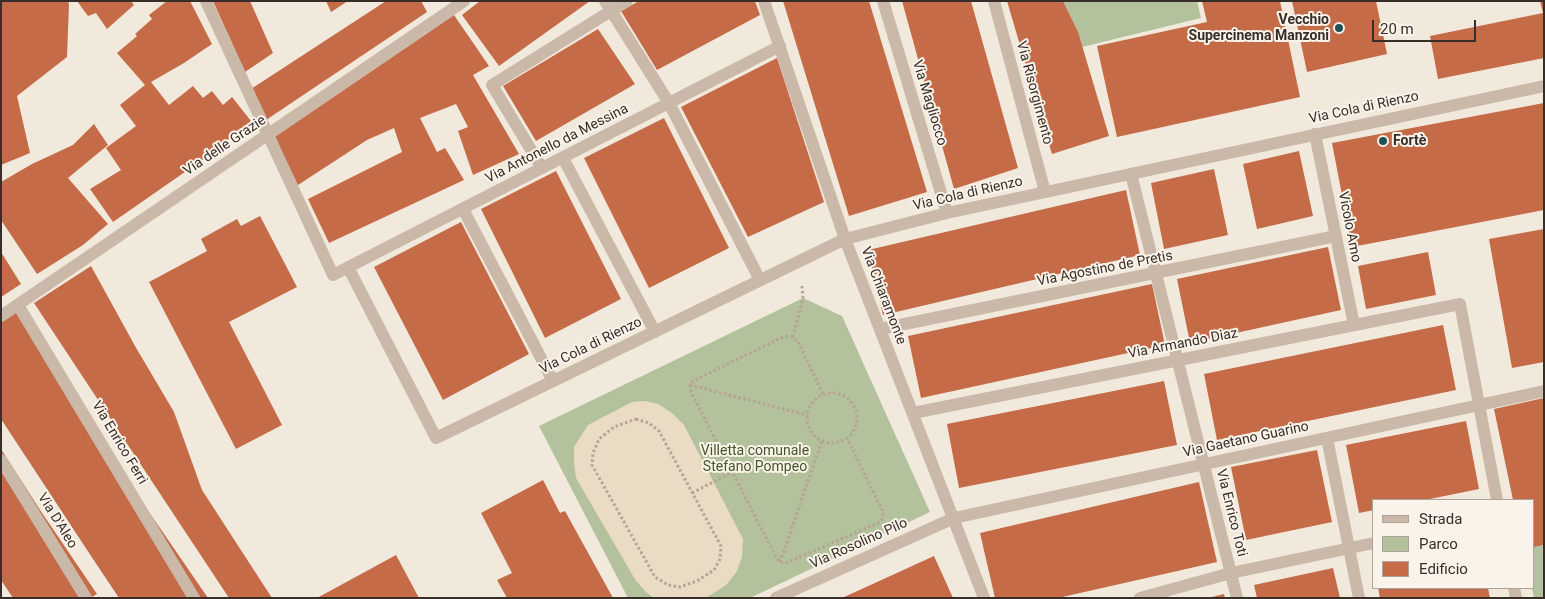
<!DOCTYPE html>
<meta charset="utf-8">
<style>
body{margin:0}
#map{position:relative;width:1545px;height:599px;overflow:hidden;background:#f2e9dd;font-family:Roboto,sans-serif}
canvas{display:block}
.frame{position:absolute;inset:0;border:2px solid #372e29;pointer-events:none}
.legend{position:absolute;left:1372px;top:499px;width:162px;height:90px;box-sizing:border-box;background:#faf3e9;border:1px solid #aca49c;margin:0;padding:6px 9px;list-style:none;font-size:15px;color:#372e29}
.legend li{display:flex;align-items:center;gap:10px;height:25px}
.legend b{width:25px;border:1px solid #aca49c}
.scale{position:absolute;left:1372px;top:20px;width:104px;height:22px;box-sizing:border-box;border:2px solid #372e29;border-top:0;padding-left:6px;font-size:15px;line-height:18px;white-space:nowrap;color:#372e29;-webkit-text-stroke:4px #faf3e9;paint-order:stroke}
</style>
<div id="map">
<canvas width="1545" height="599"></canvas>
<div class="frame"></div>
<ul class="legend">
<li><b style="height:6px;background:#cab9a9"></b>Strada</li>
<li><b style="height:14px;background:#b3c19d"></b>Parco</li>
<li><b style="height:14px;background:#c56b48"></b>Edificio</li>
</ul>
<div class="scale">20 m</div>
</div>
<script>
const g = document.querySelector('canvas').getContext('2d');
g.lineJoin = 'round';
function fill(path, color) { g.fillStyle = color; g.fill(path, 'evenodd'); }
const toPath = rows => new Path2D(rows.map(r => 'M' + r).join(''));
function strokePath(path, color, width, dash) { g.strokeStyle = color; g.lineWidth = width; g.lineCap = dash ? 'butt' : 'round'; g.setLineDash(dash || []); g.stroke(path); }
function write(font, color, halo, rows, align = 'center') {
  g.font = font + ' Roboto,sans-serif'; g.lineWidth = 4; g.setLineDash([]); g.textBaseline = 'middle'; g.strokeStyle = halo; g.fillStyle = color; for (const [text, x, y, turn = 0] of rows) {
    g.save(); g.translate(x, y); g.rotate((+turn || 0) * Math.PI / 180); g.textAlign = isNaN(turn) ? turn : align; if (halo) g.strokeText(text, 0, 0); g.fillText(text, 0, 0); g.restore();
  }
}
const green = toPath([
 [1063,1,1197,1,1201,18,1082,47,1077,31],
 [803,298,842,316,930,512,750,598,628,598,539,426],
 [1544,545,1544,598,1534,598,1532,588,1534,588,1534,547]
]);
const plaza = toPath([
 [645,401,658,404,672,413,684,425,743,539,742,557,736,573,726,585,706,598,654,598,646,592,636,581,576,478,574,463,574,447,588,425,632,402]
]);
const building = toPath([
 [1,1,68,1,69,4,67,57,17,96,30,153,1,165],
 [77,1,131,1,134,5,107,29,96,13,88,16],
 [167,1,190,1,212,44,184,63,151,82,169,105,193,86,203,98,212,91,223,105,232,97,251,121,205,158,113,222,90,189,121,170,106,148,136,126,120,105,145,85,117,53,137,36,135,34,152,19,149,15],
 [213,1,250,1,273,53,245,72],
 [326,1,348,1,331,12],
 [386,1,421,1,427,12,266,120,251,89],
 [480,1,590,1,499,66,462,15],
 [639,1,755,1,760,15,657,70,621,11],
 [783,1,869,1,927,192,849,216],
 [902,1,971,1,1018,168,954,189],
 [1007,1,1063,1,1078,32,1109,136,1052,154],
 [1202,1,1280,1,1300,97,1117,137,1097,46,1207,22],
 [1292,1,1376,1,1387,54,1307,72],
 [1540,1,1544,1,1544,58,1438,79,1430,36,1543,13],
 [454,15,489,66,473,75,519,154,473,175,458,131,468,127,456,104,420,118,437,152,445,148,464,180,329,243,308,199,402,152,394,128,367,140,298,185,273,138],
 [598,29,635,84,536,141,503,86],
 [777,58,824,202,748,237,681,107],
 [1544,103,1544,210,1352,247,1332,143],
 [664,118,729,248,649,288,584,158],
 [94,124,108,145,68,178,108,224,83,245,37,274,1,220,1,182,32,164,73,145],
 [1299,151,1313,216,1257,229,1243,164],
 [1214,169,1228,235,1164,249,1151,183],
 [556,171,621,299,545,338,481,209],
 [1126,190,1140,255,883,315,868,250],
 [260,216,297,287,229,322,282,425,236,449,149,282,207,251,201,239,237,219,241,226],
 [461,222,529,354,443,400,374,267],
 [1544,229,1544,362,1512,368,1489,239],
 [1328,247,1341,310,1190,343,1177,279],
 [1,252,21,284,1,297],
 [1428,252,1436,295,1366,309,1358,266],
 [91,266,135,346,174,412,202,490,272,598,229,598,34,303],
 [1152,284,1165,345,921,398,908,336],
 [16,312,129,483,208,598,119,598,93,559,1,419,1,322],
 [1443,325,1456,390,1217,440,1204,374],
 [1164,381,1177,445,959,488,947,424],
 [1544,398,1544,545,1534,547,1534,500,1513,500,1494,409],
 [1466,421,1479,489,1425,500,1374,500,1374,510,1359,513,1346,445],
 [1,449,40,510,97,594,90,598,13,598,1,580],
 [1317,450,1332,522,1246,540,1231,467],
 [543,480,560,513,565,511,613,598,507,598,497,580,512,573,481,513],
 [1199,482,1217,562,1058,598,995,598,980,533],
 [396,555,419,598,317,598],
 [934,556,953,598,842,598],
 [1333,568,1340,598,1257,598,1254,585],
 [1378,588,1488,588,1490,598,1380,598],
 [1224,594,1225,598,1212,598,1212,597]
]);
const path = toPath([
 [793,337,803,298,802,286],
 [690,385,807,415],
 '807 418a25 25 0 1 1 50 0a25 25 0 1 1-50 0Z',
 [823,394,798,342,793,337,785,336,693,381,690,385,691,392,776,557,780,562,786,563,880,522,883,517,883,512,847,438],
 [636,419,649,423,659,431,721,546,720,559,714,570,697,581,680,587,668,585,655,577,592,465,593,453,599,439,614,427,636,419],
 [692,493,732,472],
 [780,562,822,441]
]);
const minor = toPath([
 [206,1,333,275,780,46],
 [605,1,669,103,760,280],
 [764,1,845,239,984,598],
 [883,1,947,213],
 [994,1,1045,192],
 [1315,134,1354,325],
 [563,158,655,332],
 [542,168,492,85,627,1],
 [1131,174,1237,598],
 [463,209,553,381],
 [348,267,436,438,845,239,947,213,1544,86],
 [18,305,194,598],
 [1,316,464,1],
 [880,329,1336,236],
 [913,413,1460,304,1497,500],
 [1327,438,1359,598],
 [1,460,86,598],
 [1514,588,1516,598],
 [776,598,954,518,1544,391],
 [1140,598,1231,573,1374,543]
]);
const markers = [
 [1339,28,5,"#1e5258"],
 [1383,141,5,"#1e5258"]
];
const poiNames = [
 ["Vecchio",1329,20],
 ["Supercinema Manzoni",1329,36],
 ["Fortè",1393,141,"left"]
];
const streetNames = [
 ["Via Risorgimento",1034,93,75],
 ["Via Magliocco",929,103,73],
 ["Via Cola di Rienzo",1364,108,-12],
 ["Via Antonello da Messina",557,144,-27],
 ["Via delle Grazie",225,146,-34],
 ["Via Cola di Rienzo",968,194,-13],
 ["Vicolo Amo",1349,227,79],
 ["Via Agostino de Pretis",1105,269,-11],
 ["Via Chiaramonte",883,296,69],
 ["Via Armando Diaz",1183,344,-11],
 ["Via Cola di Rienzo",591,346,-26],
 ["Via Gaetano Guarino",1246,440,-12],
 ["Via Enrico Ferri",119,443,59],
 ["Via Enrico Toti",1231,513,76],
 ["Via D'Aleo",57,521,58],
 ["Via Rosolino Pilo",859,544,-24]
];
const parkNames = [
 ["Villetta comunale",755,451],
 ["Stefano Pompeo",755,467]
];
fill(green, '#b3c19d');
fill(plaza, '#eadbc4');
fill(building, '#c56b48');
strokePath(path, '#b6a393', 3, [2.5, 2.5]);
strokePath(minor, '#cab9a9', 12);
for (const [x, y, r, color] of markers) { const dot = new Path2D(); dot.arc(x, y, r, 0, 2 * Math.PI); g.fillStyle = color; g.fill(dot); strokePath(dot, '#faf3e9', 2); }
write('bold 14px', '#372e29', '#faf3e9', poiNames, 'right');
write('14px', '#372e29', '#faf3e9', streetNames);
write('14px', '#45552c', '#faf3e9', parkNames);
</script>
